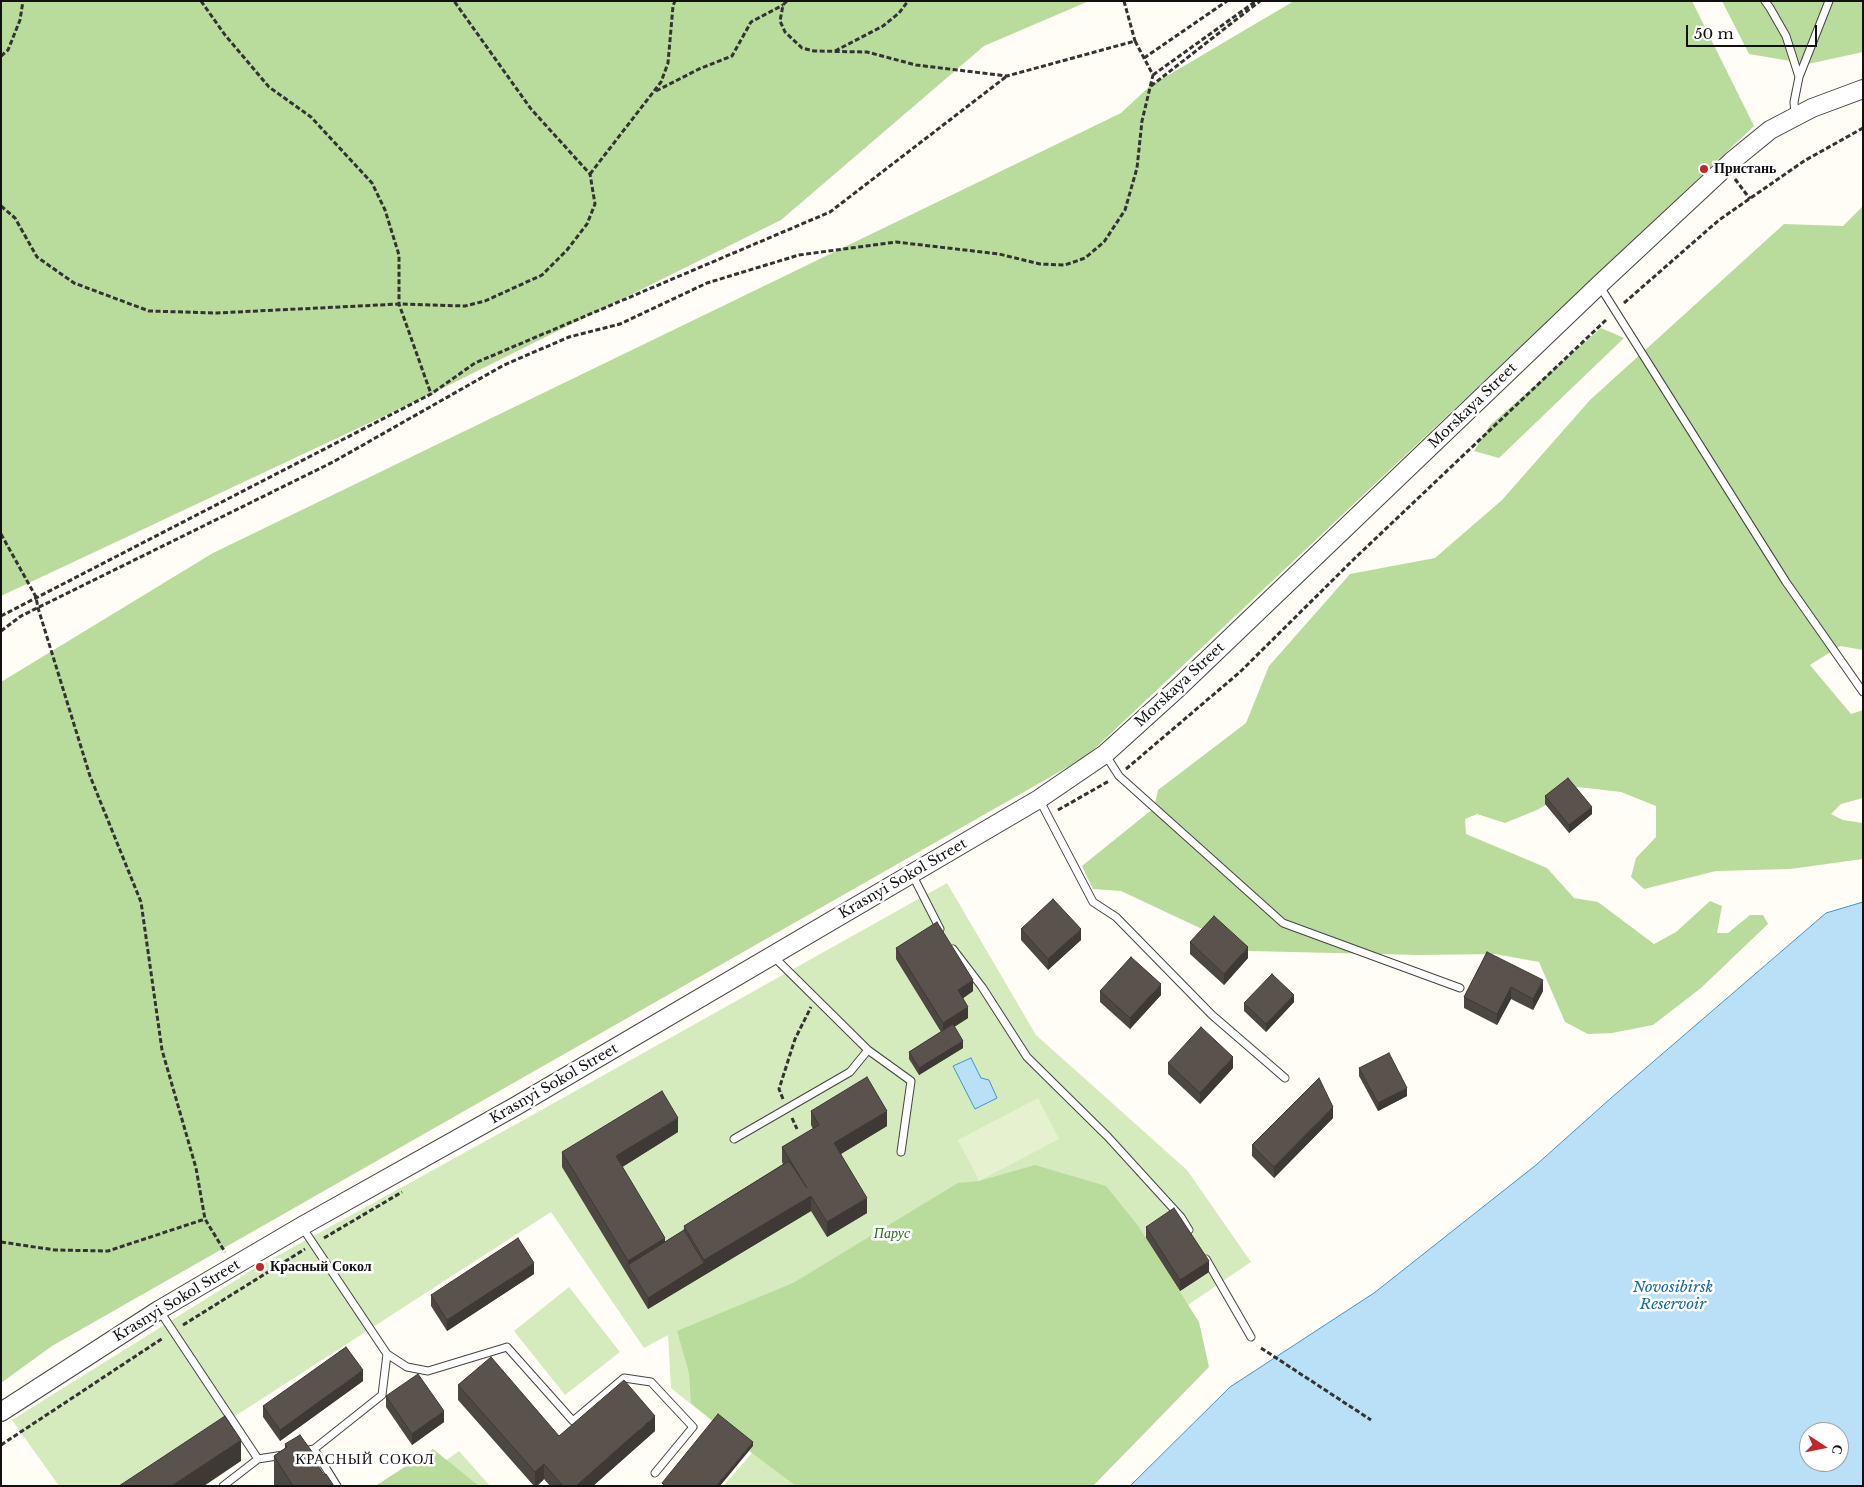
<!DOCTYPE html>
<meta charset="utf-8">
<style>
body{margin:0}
#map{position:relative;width:1864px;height:1487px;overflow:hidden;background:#fffdf5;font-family:"Libre Baskerville",serif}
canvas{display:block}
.frame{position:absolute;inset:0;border:2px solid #111;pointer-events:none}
.north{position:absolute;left:1799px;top:1422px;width:50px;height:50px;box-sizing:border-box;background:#fff;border:1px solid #a0a0a0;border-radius:50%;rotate:101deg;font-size:14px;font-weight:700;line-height:20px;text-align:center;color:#111}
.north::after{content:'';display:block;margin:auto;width:18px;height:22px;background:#c4262e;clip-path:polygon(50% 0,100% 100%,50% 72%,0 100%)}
.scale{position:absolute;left:1686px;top:25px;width:131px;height:22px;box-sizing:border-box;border:2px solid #111;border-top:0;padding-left:6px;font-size:15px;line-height:18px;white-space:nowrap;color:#111;-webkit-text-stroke:4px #fff;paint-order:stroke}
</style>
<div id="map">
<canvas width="1864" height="1487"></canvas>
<div class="frame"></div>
<div class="north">С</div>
<div class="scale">50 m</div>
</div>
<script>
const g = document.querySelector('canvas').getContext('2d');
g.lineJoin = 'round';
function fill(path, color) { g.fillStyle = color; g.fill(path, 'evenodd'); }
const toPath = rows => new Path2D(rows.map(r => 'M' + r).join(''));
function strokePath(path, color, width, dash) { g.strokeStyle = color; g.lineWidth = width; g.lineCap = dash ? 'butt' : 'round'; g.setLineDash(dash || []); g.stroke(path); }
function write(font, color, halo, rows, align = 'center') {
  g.font = font + ' "Libre Baskerville",serif'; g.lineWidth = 5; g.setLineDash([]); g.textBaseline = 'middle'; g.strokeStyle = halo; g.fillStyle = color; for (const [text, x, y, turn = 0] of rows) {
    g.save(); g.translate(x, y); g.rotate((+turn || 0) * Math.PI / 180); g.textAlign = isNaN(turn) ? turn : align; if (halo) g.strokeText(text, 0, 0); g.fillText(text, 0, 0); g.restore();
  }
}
const green = toPath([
 [947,883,1036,1035,1187,1170,1251,1262,1144,1335,985,1486,723,1486,752,1453,671,1388,668,1335,644,1348,551,1212,127,1486,59,1486,12,1420,257,1267,511,1127],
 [569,1287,620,1352,565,1395,514,1331],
 [459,1451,490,1486,411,1486]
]);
const forest = toPath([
 [1,1,1089,1,984,46,781,220,431,394,1,596],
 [1294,1,1692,1,1754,126,1087,756,52,1346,1,1383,1,682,213,553,1121,113,1150,86],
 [1722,1,1863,1,1863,52,1808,64,1749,54],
 [1863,206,1863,650,1840,646,1810,665,1851,714,1863,710,1863,798,1841,804,1831,814,1843,820,1863,823,1863,859,1790,869,1716,871,1644,889,1631,877,1636,858,1656,837,1656,806,1621,792,1578,787,1537,810,1505,823,1477,814,1465,819,1466,834,1547,868,1574,898,1598,902,1654,944,1676,932,1710,901,1722,906,1717,933,1728,933,1750,915,1763,915,1768,924,1701,988,1653,1025,1612,1033,1588,1034,1565,1022,1539,962,1495,954,1419,955,1249,951,1121,891,1093,889,1082,866,1154,808,1158,790,1246,723,1269,666,1350,574,1435,558,1502,500,1590,400,1784,224,1843,226],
 [1601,328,1624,338,1499,458,1474,451,1490,425],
 [1035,1165,1106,1186,1139,1227,1199,1322,1209,1367,1093,1486,796,1486,752,1453,691,1403,689,1373,677,1331,793,1283,958,1183,979,1181],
 [433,1449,479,1486,375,1486]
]);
const pitch = toPath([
 [1038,1098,1059,1139,979,1181,958,1140]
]);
const water = toPath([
 [1863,902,1863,1486,1130,1486,1230,1387,1374,1293,1536,1165,1611,1098,1826,913,1863,902],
 [1809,1432,1839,1432,1839,1462,1809,1462,1809,1432],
 [971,1058,981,1078,989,1080,997,1098,975,1109,953,1066,971,1058]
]);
const path = toPath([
 [201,1,225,35,269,87,311,117,372,183,385,210,399,255,399,304,431,394],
 [1124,1,1135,41],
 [835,51,883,26,899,13,908,1],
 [1,56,8,50,20,20,23,1],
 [1144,58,1227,1],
 [1153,75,1256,1],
 [1151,86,1260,1],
 [656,91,699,69,732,56,751,22,783,5],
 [590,174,661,82,668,63,673,6,675,1],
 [1735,179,1750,199],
 [1,206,15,218,37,257,74,283,149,311,217,313,399,304,465,306,485,301,542,275,567,250,587,224,595,204,590,174,531,109,454,1],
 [1624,303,1719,220,1804,161,1863,128],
 [1,534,36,597,38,608,90,776,141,902,162,1050,196,1168,205,1219,225,1252],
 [1,616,431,394,475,363,830,212,1007,76],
 [1,631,21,616,333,462,504,365,569,337,620,324,707,283,799,255,896,242,999,254,1040,264,1065,265,1085,258,1104,242,1125,210,1137,168,1142,121,1153,75,1135,41,1007,76,916,65,867,52,814,51,802,48,785,32,780,21,783,5,787,1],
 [1126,769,1240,672,1354,559,1607,319],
 [1058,810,1109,781],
 [783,1099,779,1089,795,1039,811,1007],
 [792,1118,797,1129],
 [324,1238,402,1192],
 [1,1242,55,1250,108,1251,205,1219],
 [183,1325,305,1249],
 [1261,1348,1371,1420],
 [1,1445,163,1338]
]);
const service = toPath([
 [1765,1,1770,8,1786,36,1799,77],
 [1795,115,1794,102,1799,77,1829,1],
 [1599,285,1786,582,1863,692],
 [1105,754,1119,776,1283,923,1460,988],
 [1039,799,1093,902,1116,917,1212,1015,1285,1078],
 [912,874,940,929],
 [953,949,982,987,1027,1057,1108,1137,1181,1217,1189,1230],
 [773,956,868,1050,911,1081,901,1152],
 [734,1139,850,1072,868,1050],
 [302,1227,387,1354,407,1367,428,1371,507,1347,573,1421,624,1378,651,1382,693,1427,655,1473],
 [1206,1259,1251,1337],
 [159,1310,258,1459,283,1455],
 [314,1449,382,1395,387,1354],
 [303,1451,314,1449,337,1486],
 [223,1486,258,1459]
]);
const tertiary = toPath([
 [1,1412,159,1310,302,1226,516,1106,1039,799,1105,754,1178,688,1599,285,1732,161,1770,130,1812,108,1863,89]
]);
const wall = toPath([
 [1545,796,1592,814,1569,833,1545,804],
 [1021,929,1081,940,1048,970,1021,940],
 [1190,942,1248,958,1224,985,1190,954],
 [896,948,973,991,963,998,968,1018,954,1027,963,1048,919,1075,909,1059,909,1052,941,1032,896,959],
 [1487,952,1543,991,1533,1010,1511,999,1497,1025,1464,1008,1464,997],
 [1100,991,1161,995,1130,1029,1100,1002],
 [1294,1002,1266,1032,1244,1011,1244,1003],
 [1168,1063,1233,1068,1200,1104,1168,1074],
 [1359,1068,1407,1096,1378,1111,1359,1076],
 [811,1111,887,1126,841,1154,867,1213,827,1237,811,1211,648,1309,562,1167,562,1152,678,1132,622,1167,665,1242,684,1230,684,1226,783,1164,782,1162,782,1147,813,1129,811,1125],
 [1333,1118,1274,1178,1252,1156,1252,1145],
 [1146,1227,1209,1272,1180,1291,1146,1238],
 [534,1274,447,1331,431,1306,431,1295],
 [363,1381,280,1441,263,1417,263,1406],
 [458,1385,559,1436,655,1431,593,1486,550,1486,544,1479,537,1486,534,1486,458,1400],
 [386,1396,444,1422,412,1445,386,1407],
 [285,1444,313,1458,324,1475,334,1486,274,1486,274,1456,285,1448]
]);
const shadedWall = toPath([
 [1592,807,1592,814,1569,833,1569,825],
 [1081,929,1081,940,1048,970,1048,959],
 [1248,947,1248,958,1224,985,1224,974],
 [973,980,973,991,958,1002,958,990],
 [1543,980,1543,991,1533,1010,1533,999],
 [1161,984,1161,995,1130,1029,1130,1018],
 [1511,987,1511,999,1497,1025,1497,1014],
 [1294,995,1294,1002,1266,1032,1266,1024],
 [968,1007,968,1018,943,1034,943,1023],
 [963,1041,963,1048,919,1075,919,1068],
 [1233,1057,1233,1068,1200,1104,1200,1093],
 [1407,1088,1407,1096,1378,1111,1378,1103],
 [1333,1107,1333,1118,1274,1178,1274,1167],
 [887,1111,887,1126,834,1158,834,1143],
 [678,1118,678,1132,616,1171,616,1156],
 [811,1196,811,1211,648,1309,648,1298,704,1263,704,1260],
 [867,1198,867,1213,827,1237,827,1222],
 [665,1238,665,1253,628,1265,628,1261],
 [1209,1261,1209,1272,1180,1291,1180,1280],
 [534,1263,534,1274,447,1331,447,1320],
 [363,1370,363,1381,280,1441,280,1430],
 [444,1411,444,1422,412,1445,412,1434],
 [655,1416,655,1431,593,1486,576,1486],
 [241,1440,241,1461,204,1486,171,1486],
 [753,1442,753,1446,720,1486,716,1486],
 [544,1464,544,1479,537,1486,535,1486,535,1472]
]);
const building = toPath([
 [1568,778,1592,807,1569,825,1545,796,1568,778],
 [1053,899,1081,929,1048,959,1021,929,1053,899],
 [1214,916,1248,947,1224,974,1190,942,1214,916],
 [937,922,973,980,958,990,968,1007,943,1023,896,948,937,922],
 [1487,952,1543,980,1533,999,1511,987,1497,1014,1464,997,1487,952],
 [1131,957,1161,984,1130,1018,1100,991,1131,957],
 [1272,974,1294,995,1266,1024,1244,1003,1272,974],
 [953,1024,963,1041,919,1068,909,1052,953,1024],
 [1201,1027,1233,1057,1200,1093,1168,1063,1201,1027],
 [1389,1053,1407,1088,1378,1103,1359,1068,1389,1053],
 [867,1077,887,1111,834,1143,867,1198,827,1222,811,1196,704,1260,684,1226,789,1161,807,1188,782,1147,819,1125,811,1111,867,1077],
 [1319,1078,1333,1107,1274,1167,1252,1145,1319,1078],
 [662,1091,678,1118,616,1156,665,1238,628,1261,562,1152,662,1091],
 [1174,1208,1209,1261,1180,1280,1146,1227,1174,1208],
 [684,1230,704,1263,648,1298,628,1265,684,1230],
 [518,1238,534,1263,447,1320,431,1295,518,1238],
 [346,1347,363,1370,280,1430,263,1406,346,1347],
 [491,1357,559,1436,624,1380,655,1416,576,1486,563,1486,544,1464,535,1472,458,1385,491,1357],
 [418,1374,444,1411,412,1434,386,1396,418,1374],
 [718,1414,753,1442,716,1486,665,1486,662,1483,718,1414],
 [225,1416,241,1440,171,1486,119,1486,225,1416],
 [300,1435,313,1453,311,1455,324,1475,326,1474,334,1486,293,1486,274,1456,287,1447,285,1444,300,1435]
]);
const markers = [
 [1704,169,5,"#c4262e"],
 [260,1267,5,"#c4262e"]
];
const poiNames = [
 ["Пристань",1714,169],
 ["Красный Сокол",270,1267]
];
const streetNames = [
 ["Morskaya Street",1473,406,-44],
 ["Morskaya Street",1180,685,-43],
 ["Krasnyi Sokol Street",903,879,-30],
 ["Krasnyi Sokol Street",554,1084,-30],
 ["Krasnyi Sokol Street",177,1301,-31]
];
const parkNames = [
 ["Парус",892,1234]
];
const waterNames = [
 ["Novosibirsk",1673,1288],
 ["Reservoir",1673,1305]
];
const neighbourhoodNames = [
 ["КРАСНЫЙ СОКОЛ",365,1460]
];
fill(green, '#d5ebbd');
fill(forest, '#b9dc9c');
fill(pitch, '#e6f2cf');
fill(water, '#b9e0f7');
strokePath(water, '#3f96cf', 1);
strokePath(service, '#444', 9);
strokePath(tertiary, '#444', 20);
strokePath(path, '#333', 3, [5, 2.5]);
strokePath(service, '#fff', 7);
strokePath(tertiary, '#fff', 18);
fill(wall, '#4d4742');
fill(shadedWall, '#3f3936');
fill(building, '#5a524d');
strokePath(building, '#3f3936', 1);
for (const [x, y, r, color] of markers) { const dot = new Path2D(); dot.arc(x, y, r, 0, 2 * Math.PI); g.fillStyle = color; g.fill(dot); strokePath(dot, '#fff', 2); }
write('bold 14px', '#111', '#fff', poiNames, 'left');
write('14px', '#111', '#fff', streetNames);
write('italic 14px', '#2f6b1f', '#fff', parkNames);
write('italic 15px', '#1768a6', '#fff', waterNames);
g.letterSpacing = '1px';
write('15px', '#111', '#fff', neighbourhoodNames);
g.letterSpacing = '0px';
</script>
